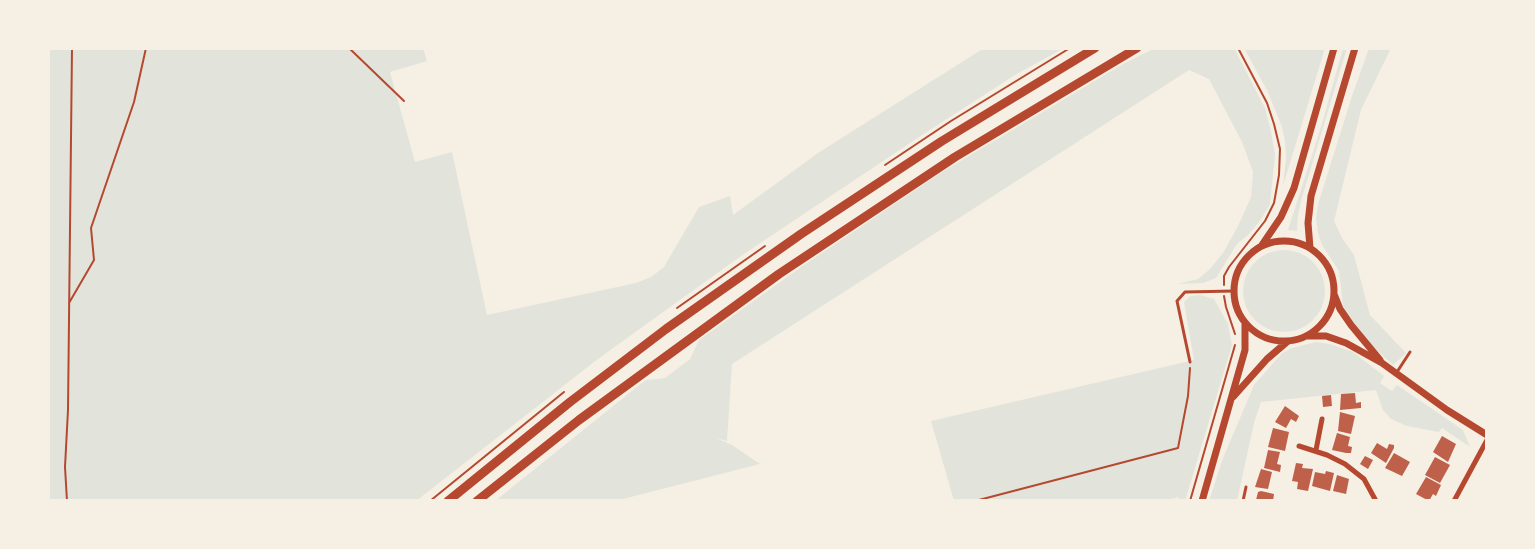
<!DOCTYPE html>
<style>
body{margin:0}
#map{position:relative;width:1535px;height:549px;overflow:hidden;background:#f6efe4;font-family:Karla,sans-serif}
canvas{display:block}
.frame{position:absolute;inset:0;border:50px solid #f6efe4;pointer-events:none}
</style>
<div id="map">
<canvas width="1535" height="549"></canvas>
<div class="frame"></div>
</div>
<script>
const g = document.querySelector('canvas').getContext('2d');
g.lineJoin = 'round';
function fill(path, color) { g.fillStyle = color; g.fill(path, 'evenodd'); }
const toPath = rows => new Path2D(rows.map(r => 'M' + r).join(''));
function strokePath(path, color, width, dash) { g.strokeStyle = color; g.lineWidth = width; g.lineCap = dash ? 'butt' : 'round'; g.setLineDash(dash || []); g.stroke(path); }
const green = toPath([
 [48,48,423,48,427,61,390,72,415,162,452,152,487,315,636,283,651,277,664,267,699,207,730,196,733,215,818,153,984,48,1064,48,1015,75,919,137,741,256,598,359,416,501,48,501],
 [1155,48,1234,48,1265,108,1271,131,1275,155,1270,204,1260,221,1248,235,1237,244,1216,278,1203,283,1177,284,1198,279,1210,269,1223,253,1238,226,1251,197,1253,172,1242,142,1209,79,1189,70,732,364,727,441,716,438,732,445,760,464,615,501,495,501,638,386,646,380,665,378,690,359,699,340,801,267,942,172,1123,64],
 [1244,48,1325,48,1283,186,1286,158,1285,141,1282,127,1268,92],
 [1343,48,1347,48,1301,201,1298,215,1297,231,1288,230,1321,127],
 [1369,48,1391,48,1361,110,1334,221,1342,238,1354,255,1370,315,1406,353,1393,365,1370,344,1347,315,1343,306,1339,271,1322,245,1318,233,1316,218,1319,201,1352,96],
 '1243 291a41 41 0 1 1 82 0a41 41 0 1 1-82 0Z',
 [1200,295,1214,299,1228,324,1232,345,1185,501,1178,501,1179,497,1162,501,954,501,931,421,1194,360,1184,302,1190,296],
 [1316,342,1330,344,1353,352,1384,376,1380,383,1392,391,1397,385,1463,430,1470,447,1442,428,1439,432,1407,426,1391,419,1383,410,1376,390,1261,402,1254,423,1237,501,1209,501,1223,458,1254,385,1282,353,1292,348]
]);
const building = toPath([
 [1355,393,1356,403,1361,402,1361,408,1340,410,1341,394],
 [1331,395,1332,406,1323,407,1322,396],
 [1285,406,1299,416,1296,422,1291,419,1286,428,1275,422],
 [1340,412,1355,416,1351,434,1338,431],
 [1273,428,1289,432,1285,451,1268,447],
 [1337,433,1350,437,1348,446,1352,447,1351,453,1346,453,1332,450],
 [1442,436,1456,444,1448,462,1433,452],
 [1377,443,1387,449,1389,444,1394,445,1394,448,1386,463,1371,453],
 [1268,450,1280,452,1277,464,1281,465,1280,472,1264,468],
 [1394,453,1410,462,1402,476,1385,468],
 [1365,456,1373,460,1368,469,1360,464],
 [1435,457,1450,465,1440,483,1425,475],
 [1296,463,1303,464,1302,468,1313,469,1308,491,1297,489,1298,482,1292,481],
 [1261,469,1272,472,1268,489,1255,487],
 [1326,471,1334,473,1330,491,1312,486,1315,472,1325,474],
 [1337,475,1349,479,1346,494,1333,491],
 [1426,477,1441,485,1436,496,1433,494,1429,501,1416,494],
 [1261,491,1274,494,1273,501,1256,500,1258,492]
]);
const path = toPath([
 [349,48,404,101],
 [885,165,951,121,1070,48],
 [1224,285,1224,276,1229,267,1265,221,1274,203,1279,175,1280,149,1274,124,1267,103,1238,48],
 [1224,296,1226,307,1235,334],
 [69,303,94,260,91,228,134,102,146,48],
 [677,308,765,246],
 [67,501,65,467,68,410,72,48],
 [430,501,564,392],
 [975,501,1178,448,1188,396,1190,368],
 [1190,501,1235,345]
]);
const service = toPath([
 [1190,362,1177,301,1185,292,1234,291],
 [1397,372,1410,352],
 [1243,501,1246,487]
]);
const minor = toPath([
 [1299,446,1327,455,1345,464,1364,479,1376,501],
 [1316,450,1322,419],
 [1454,501,1487,440]
]);
const tertiary = toPath([
 '1234 291a50 50 0 1 1 100 0a50 50 0 1 1-100 0Z',
 [1262,245,1281,217,1294,188,1334,48],
 [1310,248,1308,223,1311,196,1355,48],
 [1334,294,1340,309,1351,325,1380,360],
 [1307,336,1326,336,1346,343,1382,363,1447,410,1487,435],
 [1233,397,1267,359,1288,341],
 [1202,501,1245,350,1245,324]
]);
const trunk = toPath([
 [448,501,570,402,666,329,801,234,942,141,1095,48],
 [477,501,579,420,779,274,955,157,1137,48]
]);
fill(green, '#e2e4dc');
fill(building, '#bf614a');
strokePath(path, '#b5482f', 2);
strokePath(service, '#b5482f', 3);
strokePath(minor, '#b5482f', 5);
strokePath(tertiary, '#b5482f', 7);
strokePath(trunk, '#b5482f', 9);
</script>
